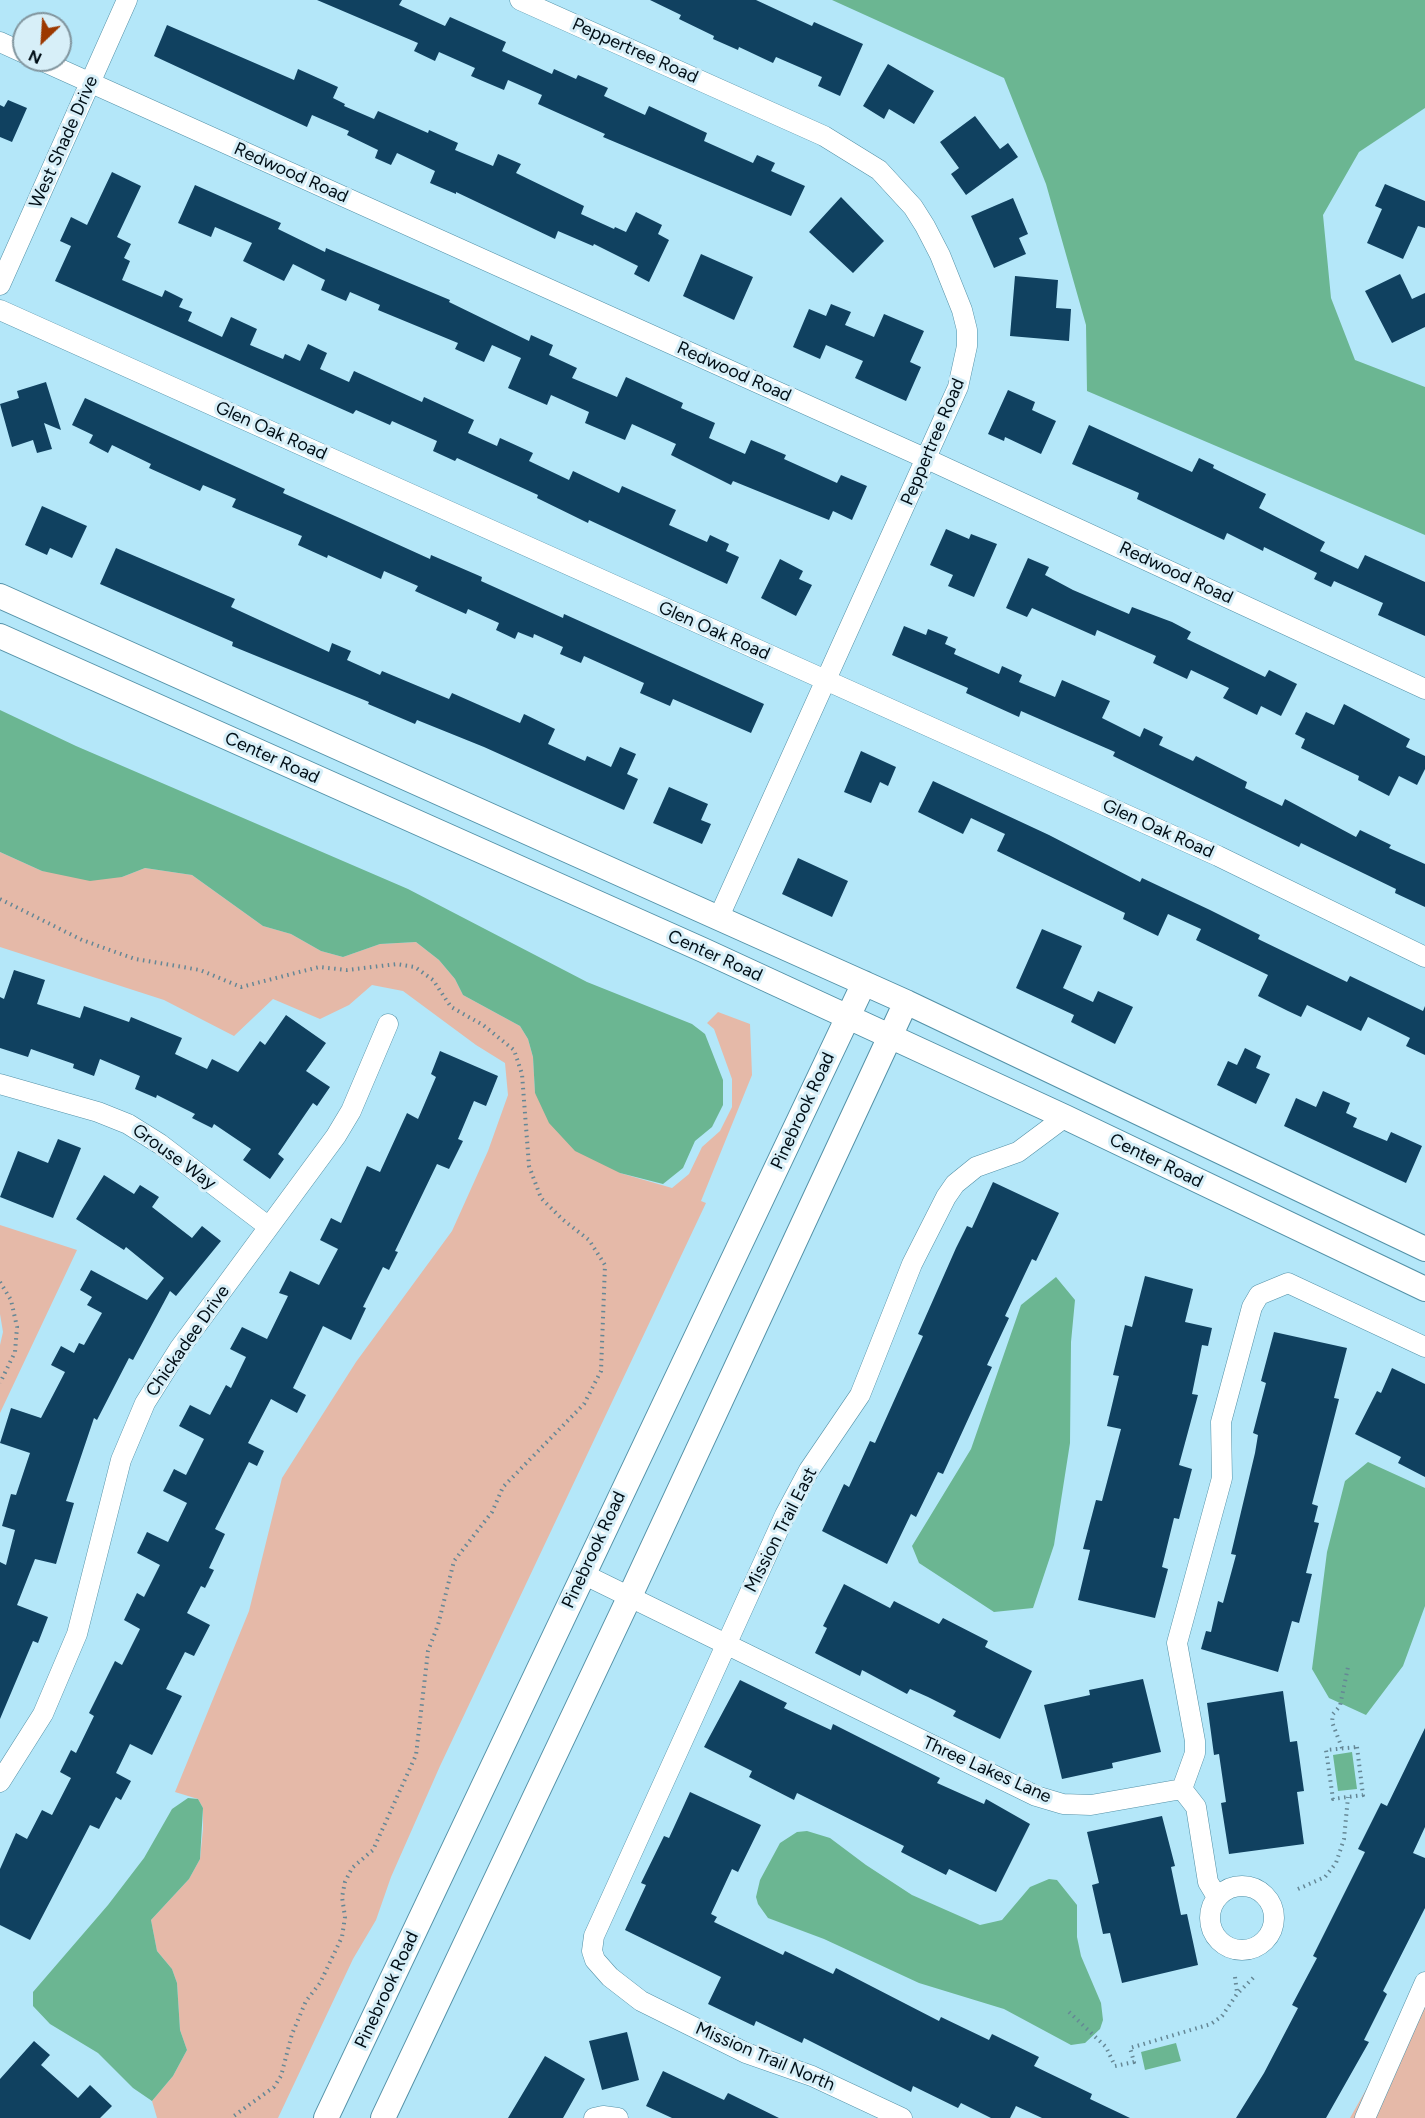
<!DOCTYPE html>
<style>
body{margin:0}
#map{position:relative;width:1425px;height:2118px;overflow:hidden;background:#b4e7f9;font-family:Figtree,sans-serif}
canvas{display:block}
.north{position:absolute;left:12px;top:12px;width:60px;height:60px;box-sizing:border-box;background:#d7eff8;border:2px solid #81959e;border-radius:50%;rotate:205deg;font-size:16px;font-weight:700;line-height:24px;text-align:center;color:#000e16}
.north::after{content:'';display:block;margin:auto;width:21px;height:27px;background:#9c3800;clip-path:polygon(50% 0,100% 100%,50% 72%,0 100%)}
</style>
<div id="map">
<canvas width="1425" height="2118"></canvas>
<div class="north">N</div>
</div>
<script>
const g = document.querySelector('canvas').getContext('2d');
g.lineJoin = 'round';
function fill(path, color) { g.fillStyle = color; g.fill(path, 'evenodd'); }
const toPath = rows => new Path2D(rows.map(r => 'M' + r).join(''));
function strokePath(path, color, width, dash) { g.strokeStyle = color; g.lineWidth = width; g.lineCap = dash ? 'butt' : 'round'; g.setLineDash(dash || []); g.stroke(path); }
function write(font, color, halo, rows, align = 'center') {
  g.font = font + ' Figtree,sans-serif'; g.lineWidth = 6; g.setLineDash([]); g.textBaseline = 'middle'; g.strokeStyle = halo; g.fillStyle = color; for (const [text, x, y, turn = 0] of rows) {
    g.save(); g.translate(x, y); g.rotate((+turn || 0) * Math.PI / 180); g.textAlign = isNaN(turn) ? turn : align; if (halo) g.strokeText(text, 0, 0); g.fillText(text, 0, 0); g.restore();
  }
}
const green = toPath([
 [0,852,42,871,122,877,145,868,192,875,263,926,291,934,321,951,343,957,380,944,416,942,439,960,455,979,463,995,520,1026,528,1039,533,1057,535,1093,620,1173,672,1188,689,1174,702,1147,720,1131,732,1107,732,1079,714,1029,707,1023,718,1012,750,1024,752,1075,701,1201,706,1203,440,1766,391,1877,376,1920,353,1959,278,2118,157,2118,152,2101,173,2076,187,2050,180,2030,177,1983,172,1969,157,1951,151,1920,189,1879,200,1859,203,1829,203,1808,198,1799,175,1792,249,1611,282,1478,356,1362,452,1231,488,1151,508,1095,505,1063,476,1045,403,991,372,985,349,1005,320,1019,273,999,234,1036,164,1000,0,947],
 [0,1225,77,1250,0,1413,0,1345,3,1332,0,1314],
 [1425,1985,1425,2118,1350,2118]
]);
const water = toPath([
 [832,0,1425,0,1425,108,1359,152,1323,215,1331,298,1355,360,1425,387,1425,535,1087,391,1086,325,1046,184,1004,78],
 [0,710,76,746,408,889,587,982,692,1024,705,1034,723,1080,723,1105,712,1127,695,1141,683,1168,663,1184,620,1173,575,1151,549,1123,535,1093,533,1057,528,1039,520,1026,463,995,455,979,439,960,416,942,380,944,343,957,321,951,291,934,263,926,192,875,145,868,122,877,90,881,42,871,0,852],
 [1056,1277,1075,1300,1071,1342,1070,1443,1054,1545,1033,1608,994,1612,919,1563,912,1546,971,1449,1021,1305],
 [1368,1462,1425,1488,1425,1606,1403,1666,1366,1715,1329,1698,1312,1669,1327,1552,1345,1481],
 [1352,1752,1357,1789,1338,1791,1333,1755],
 [188,1798,198,1799,203,1808,200,1859,189,1879,151,1920,157,1951,172,1969,177,1983,180,2030,187,2050,173,2076,152,2101,133,2088,98,2053,50,2024,33,2006,33,1992,108,1905,144,1858,172,1809],
 [807,1831,830,1838,866,1865,912,1895,980,1925,1002,1920,1030,1887,1049,1879,1057,1880,1077,1905,1077,1937,1081,1956,1101,2003,1103,2020,1100,2029,1085,2043,1071,2045,1004,2009,919,1983,824,1939,768,1918,758,1904,756,1897,760,1880,780,1843,797,1832],
 [1176,2043,1181,2061,1145,2070,1141,2052]
]);
const building = toPath([
 [317,0,402,0,399,5,445,26,450,17,506,42,502,51,552,74,554,69,576,79,578,75,608,88,604,96,645,115,649,106,707,133,704,141,753,163,757,155,775,163,771,171,805,186,791,216,603,137,605,134,538,104,542,95,508,80,504,90,471,76,475,68,439,52,435,61,414,51,418,43],
 [650,0,756,0,812,26,814,22,863,44,840,96,818,86,822,77,776,57,773,63,739,47,738,50,713,39,714,36,679,19,681,15],
 [167,25,294,80,298,69,338,87,333,98,345,104,344,106,374,119,378,111,428,133,429,130,458,143,455,150,493,166,498,154,521,164,516,173,584,206,581,214,614,229,615,227,626,232,636,212,662,225,658,234,669,240,649,282,634,274,638,266,594,244,593,246,558,231,555,239,456,192,456,194,430,183,435,171,397,153,391,165,375,158,378,150,347,135,349,131,312,115,307,127,154,56],
 [888,64,934,91,914,124,889,109,884,119,863,106],
 [8,100,27,108,12,142,0,137,0,105,4,107],
 [975,116,1000,149,1008,143,1018,157,966,195,951,174,959,168,940,142],
 [112,172,141,186,117,237,131,244,124,258,130,261,122,280,162,297,165,290,183,299,179,307,192,312,188,321,222,337,231,317,257,329,250,345,283,359,285,354,300,361,308,344,327,353,320,369,349,382,354,371,422,402,424,397,474,420,468,433,497,446,500,438,533,453,529,461,569,480,573,471,619,493,622,486,676,510,669,525,707,542,710,535,729,544,726,551,739,557,727,584,589,520,588,523,537,498,538,495,457,458,455,461,433,451,437,441,392,421,390,425,356,410,353,414,55,281,71,246,60,241,71,217,87,225],
 [1385,184,1425,201,1425,228,1418,226,1403,259,1367,243,1382,209,1375,206],
 [195,185,281,223,278,229,325,252,326,248,450,300,449,302,529,341,531,335,553,345,549,355,577,368,572,378,617,397,626,377,683,403,681,408,715,423,709,438,745,454,751,440,786,455,784,459,837,483,841,475,867,486,852,520,833,511,829,520,733,481,731,485,671,455,676,444,632,424,625,440,585,423,589,412,551,395,547,405,508,388,521,358,492,345,484,362,455,349,458,343,378,310,380,305,350,292,346,301,321,290,325,280,293,264,284,281,243,261,252,243,215,227,211,237,178,223],
 [841,197,884,241,853,273,809,232],
 [1013,198,1028,234,1019,238,1026,254,994,268,971,216],
 [701,254,753,277,734,320,683,296],
 [1400,274,1412,299,1425,293,1425,327,1392,343,1365,291],
 [1015,276,1058,280,1056,308,1071,309,1069,341,1010,336],
 [831,304,851,312,845,325,874,337,884,314,924,331,910,362,921,367,906,401,855,378,863,361,826,345,820,359,793,347,809,309,826,316],
 [46,382,61,430,44,423,52,449,37,453,33,440,12,447,0,404,19,398,17,391],
 [1008,390,1035,402,1032,410,1056,421,1041,454,1005,437,1004,441,988,434],
 [85,398,285,489,283,493,344,520,430,559,431,555,482,577,481,581,563,618,564,614,764,704,751,733,673,699,670,706,640,693,644,683,584,656,581,663,560,654,563,647,534,634,533,638,518,632,515,639,496,630,499,623,468,609,466,614,415,591,418,586,384,571,381,579,328,555,327,558,298,545,302,536,232,507,236,499,203,485,200,491,149,468,151,464,112,445,108,453,89,443,93,435,72,425],
 [1089,425,1192,472,1199,458,1214,465,1213,468,1266,494,1259,508,1325,542,1320,551,1358,569,1365,555,1425,582,1425,636,1378,615,1383,603,1334,581,1331,587,1314,579,1317,573,1264,547,1263,551,1227,533,1224,540,1137,499,1139,493,1072,464],
 [42,506,87,526,72,558,50,548,47,555,25,545],
 [946,529,969,539,971,534,997,544,974,597,948,586,953,575,930,565],
 [116,548,235,599,231,607,329,652,332,643,351,651,347,660,380,675,382,671,449,699,452,693,520,723,524,714,555,729,548,744,585,761,587,756,611,767,620,747,636,754,627,774,638,779,624,810,484,747,417,720,415,724,368,704,369,702,232,646,233,642,100,584],
 [1028,558,1049,567,1045,575,1073,590,1129,614,1132,607,1172,622,1191,632,1187,639,1265,677,1269,670,1297,684,1281,716,1261,706,1257,715,1223,698,1229,688,1191,670,1187,679,1153,663,1156,656,1097,630,1095,636,1032,608,1027,617,1006,608],
 [780,559,803,571,799,579,812,585,796,616,761,598],
 [904,626,926,635,928,629,948,637,945,644,956,649,954,654,999,674,1002,666,1022,675,1019,682,1055,697,1062,680,1110,701,1102,718,1140,737,1144,728,1163,737,1159,745,1193,761,1196,756,1247,782,1245,788,1282,806,1285,799,1356,837,1360,830,1391,845,1389,848,1425,864,1425,907,1395,893,1396,889,1301,843,1299,847,1113,756,1115,752,1021,711,1019,717,966,693,968,688,892,655],
 [1344,704,1410,739,1406,747,1425,756,1425,769,1417,785,1399,776,1389,796,1358,780,1359,776,1301,748,1305,739,1295,734,1306,712,1334,725],
 [861,751,896,767,888,786,880,782,871,803,844,792],
 [933,781,1049,835,1140,882,1142,878,1210,910,1260,935,1258,939,1347,982,1350,976,1423,1011,1425,1006,1425,1055,1406,1046,1410,1038,1368,1017,1361,1031,1307,1005,1301,1017,1288,1011,1258,996,1268,975,1196,940,1201,929,1168,914,1158,936,1123,919,1125,913,997,851,1005,834,971,818,963,834,918,812],
 [669,787,708,804,701,820,711,824,702,844,653,823],
 [798,858,848,881,832,917,782,894],
 [1042,929,1082,946,1063,988,1093,1002,1098,991,1133,1007,1115,1044,1071,1022,1074,1015,1016,988],
 [14,970,45,980,37,1004,80,1018,84,1006,129,1022,131,1017,182,1038,175,1054,207,1069,212,1059,238,1072,260,1041,265,1045,286,1015,326,1043,306,1071,330,1087,317,1106,313,1103,278,1154,284,1159,270,1179,243,1160,251,1149,214,1124,212,1128,192,1118,195,1114,157,1095,156,1098,135,1089,140,1076,100,1059,94,1076,73,1068,74,1064,31,1049,28,1057,0,1048,0,997,4,999],
 [1245,1048,1261,1056,1256,1068,1270,1074,1256,1104,1217,1085,1228,1061,1237,1065],
 [440,1051,498,1076,486,1106,474,1101,458,1139,463,1141,449,1169,437,1164,395,1251,398,1252,389,1270,383,1267,363,1307,366,1308,351,1340,323,1326,293,1388,306,1395,297,1413,271,1399,248,1443,264,1451,257,1466,249,1462,215,1529,225,1534,209,1568,214,1570,205,1588,201,1586,187,1613,210,1625,194,1656,185,1652,166,1689,182,1696,152,1755,130,1744,116,1773,131,1781,121,1800,116,1797,99,1829,90,1825,30,1940,0,1925,0,1869,16,1833,27,1839,42,1810,52,1815,71,1778,60,1772,71,1750,76,1753,94,1716,89,1713,115,1661,122,1665,140,1629,124,1620,137,1593,144,1597,160,1565,137,1553,147,1532,168,1542,187,1503,163,1491,174,1469,186,1475,204,1439,179,1426,190,1405,210,1415,226,1385,231,1388,246,1357,230,1349,242,1327,267,1339,288,1296,279,1293,290,1271,319,1285,338,1249,320,1240,331,1218,341,1223,367,1166,380,1172,407,1113,418,1119,436,1077,431,1074],
 [1323,1091,1350,1103,1346,1113,1357,1118,1353,1127,1387,1141,1391,1132,1422,1146,1406,1183,1284,1126,1296,1098,1316,1107],
 [58,1139,81,1148,53,1218,0,1197,18,1151,48,1163],
 [104,1175,134,1194,140,1185,159,1197,152,1207,192,1238,202,1226,221,1241,176,1296,170,1291,133,1360,129,1358,97,1420,94,1418,66,1501,74,1503,56,1564,35,1559,17,1605,48,1617,38,1643,33,1641,0,1719,0,1562,6,1565,15,1530,2,1526,11,1494,16,1495,30,1453,0,1443,11,1408,41,1418,65,1372,51,1365,61,1346,74,1353,79,1343,84,1345,102,1313,87,1305,92,1297,80,1290,91,1270,147,1300,164,1278,126,1247,124,1250,76,1219],
 [993,1182,1059,1213,1036,1261,1032,1259,1005,1316,1009,1318,987,1365,992,1367,943,1474,938,1472,916,1517,911,1514,887,1564,822,1531,844,1484,849,1487,870,1441,875,1443,923,1336,918,1334,956,1248,967,1226,972,1228],
 [1145,1276,1193,1289,1185,1322,1212,1328,1208,1346,1202,1345,1192,1394,1198,1395,1179,1465,1192,1469,1179,1519,1174,1518,1162,1567,1168,1569,1155,1618,1078,1600,1090,1550,1083,1549,1096,1500,1102,1501,1121,1429,1107,1426,1119,1376,1113,1375,1125,1325,1132,1327],
 [1274,1332,1347,1348,1334,1398,1339,1399,1312,1504,1318,1506,1314,1522,1319,1523,1306,1573,1312,1574,1299,1623,1292,1621,1278,1672,1201,1649,1206,1631,1211,1632,1218,1601,1223,1603,1236,1555,1231,1554,1255,1453,1258,1435,1253,1433,1266,1383,1261,1381],
 [1392,1368,1425,1384,1425,1477,1398,1463,1401,1457,1355,1434,1377,1391,1381,1393],
 [844,1584,890,1608,894,1601,939,1624,943,1618,988,1641,985,1647,1032,1671,1000,1739,953,1716,956,1711,928,1697,910,1689,907,1694,862,1670,860,1676,815,1653,827,1628,823,1626],
 [1143,1679,1161,1752,1112,1763,1113,1768,1062,1779,1044,1705,1090,1695,1089,1690],
 [740,1680,787,1703,784,1708,831,1730,833,1724,940,1778,937,1783,984,1804,986,1799,1030,1824,996,1892,949,1869,946,1875,901,1852,904,1846,797,1793,794,1800,749,1777,752,1771,704,1747],
 [1283,1691,1290,1742,1297,1741,1304,1791,1297,1792,1304,1844,1229,1854,1221,1803,1226,1802,1219,1754,1214,1755,1207,1703],
 [1425,1728,1425,1827,1413,1853,1425,1858,1425,1908,1383,1991,1387,1994,1364,2040,1369,2042,1326,2118,1236,2118,1264,2073,1298,2008,1292,2005,1317,1958,1313,1956,1365,1852,1358,1849,1381,1803,1387,1806],
 [690,1792,761,1825,738,1872,732,1869,711,1914,717,1917,714,1922,783,1955,785,1951,833,1974,836,1968,939,2021,941,2017,989,2040,992,2034,1039,2057,1034,2066,1092,2094,1090,2099,1130,2118,1042,2118,1016,2106,1010,2118,991,2118,961,2103,958,2108,913,2086,911,2092,804,2038,802,2043,756,2021,754,2026,708,2004,721,1977,625,1930,646,1885,641,1883,664,1836,669,1838],
 [1162,1816,1175,1866,1171,1867,1181,1915,1187,1914,1198,1965,1122,1983,1110,1933,1103,1934,1092,1885,1099,1883,1087,1832],
 [627,2032,639,2080,602,2090,589,2041],
 [34,2041,50,2055,41,2065,78,2098,90,2085,112,2106,100,2118,0,2118,0,2079],
 [545,2056,585,2079,563,2118,508,2118],
 [663,2071,724,2100,728,2093,779,2118,672,2118,646,2106]
]);
const path = toPath([
 [0,899,82,940,135,959,200,970,241,987,319,967,347,970,397,964,415,967,433,980,451,1007,483,1025,514,1050,522,1074,529,1166,541,1198,562,1219,589,1240,605,1265,601,1371,584,1404,503,1487,492,1512,454,1561,438,1625,428,1651,416,1755,373,1850,352,1868,345,1882,342,1897,345,1917,342,1937,320,1983,306,2001,292,2034,281,2076,274,2087,231,2118],
 [0,1282,11,1300,17,1327,15,1352,0,1383],
 [1357,1747,1363,1795,1333,1799,1326,1750,1357,1747],
 [1342,1748,1332,1722,1333,1714,1340,1706,1348,1667],
 [1298,1889,1325,1877,1336,1863,1344,1839,1348,1797],
 [1235,1977,1237,1992],
 [1069,2012,1106,2047,1115,2066,1134,2062,1130,2048,1211,2024,1222,2016,1237,1994,1256,1975]
]);
const minor = toPath([
 [520,0,824,136,879,170,913,207,925,226,940,255,962,310,967,330,967,346,958,387,718,919],
 [0,42,24,53],
 [40,60,927,459,1425,689],
 [0,285,127,0],
 [0,310,1218,856,1425,957],
 [0,1084,98,1112,128,1124,160,1144,269,1227],
 [583,1574,1036,1796,1063,1804,1091,1805,1182,1789,1195,1753,1195,1741,1177,1643,1222,1478,1221,1422,1252,1307,1259,1295,1288,1283,1425,1347],
 [0,1782,43,1714,77,1634,121,1460,145,1403,179,1349,336,1136,351,1111,388,1024],
 [1182,1789,1196,1807,1208,1882,1217,1897],
 '1210 1918a32 32 0 1 1 64 0a32 32 0 1 1-64 0Z',
 [594,2118,603,2116,618,2118],
 [902,2118,812,2076,746,2053,641,2001,610,1977,595,1960,592,1951,594,1936,785,1515,809,1470,860,1395,912,1264,946,1197,955,1184,976,1167,1018,1152,1065,1117],
 [1365,2118,1425,1982]
]);
const tertiary = toPath([
 [0,596,906,1002,1425,1249],
 [0,636,703,950,1065,1117,1425,1289],
 [326,2118,864,983],
 [383,2118,630,1596,906,1002]
]);
const streetNames = [
 ["Peppertree Road",635,51,24],
 ["West Shade Drive",64,142,-66],
 ["Redwood Road",291,173,24],
 ["Redwood Road",734,372,24],
 ["Glen Oak Road",271,431,24],
 ["Peppertree Road",933,442,-67],
 ["Redwood Road",1176,573,25],
 ["Glen Oak Road",714,631,24],
 ["Center Road",272,758,24],
 ["Glen Oak Road",1158,829,24],
 ["Center Road",715,956,24],
 ["Pinebrook Road",803,1111,-65],
 ["Grouse Way",174,1157,36],
 ["Center Road",1156,1161,26],
 ["Chickadee Drive",188,1341,-55],
 ["Mission Trail East",781,1530,-63],
 ["Pinebrook Road",594,1550,-65],
 ["Three Lakes Lane",987,1770,24],
 ["Pinebrook Road",387,1990,-65],
 ["Mission Trail North",765,2057,23]
];
fill(green, '#e5b9a8');
fill(water, '#6bb692');
fill(building, '#104160');
strokePath(minor, '#5391a7', 21);
strokePath(tertiary, '#5391a7', 26);
strokePath(path, '#658795', 4, [1.5, 4.5]);
strokePath(minor, '#fff', 20);
strokePath(tertiary, '#fff', 24);
write('18px', '#000e16', '#d7eff8', streetNames);
</script>
